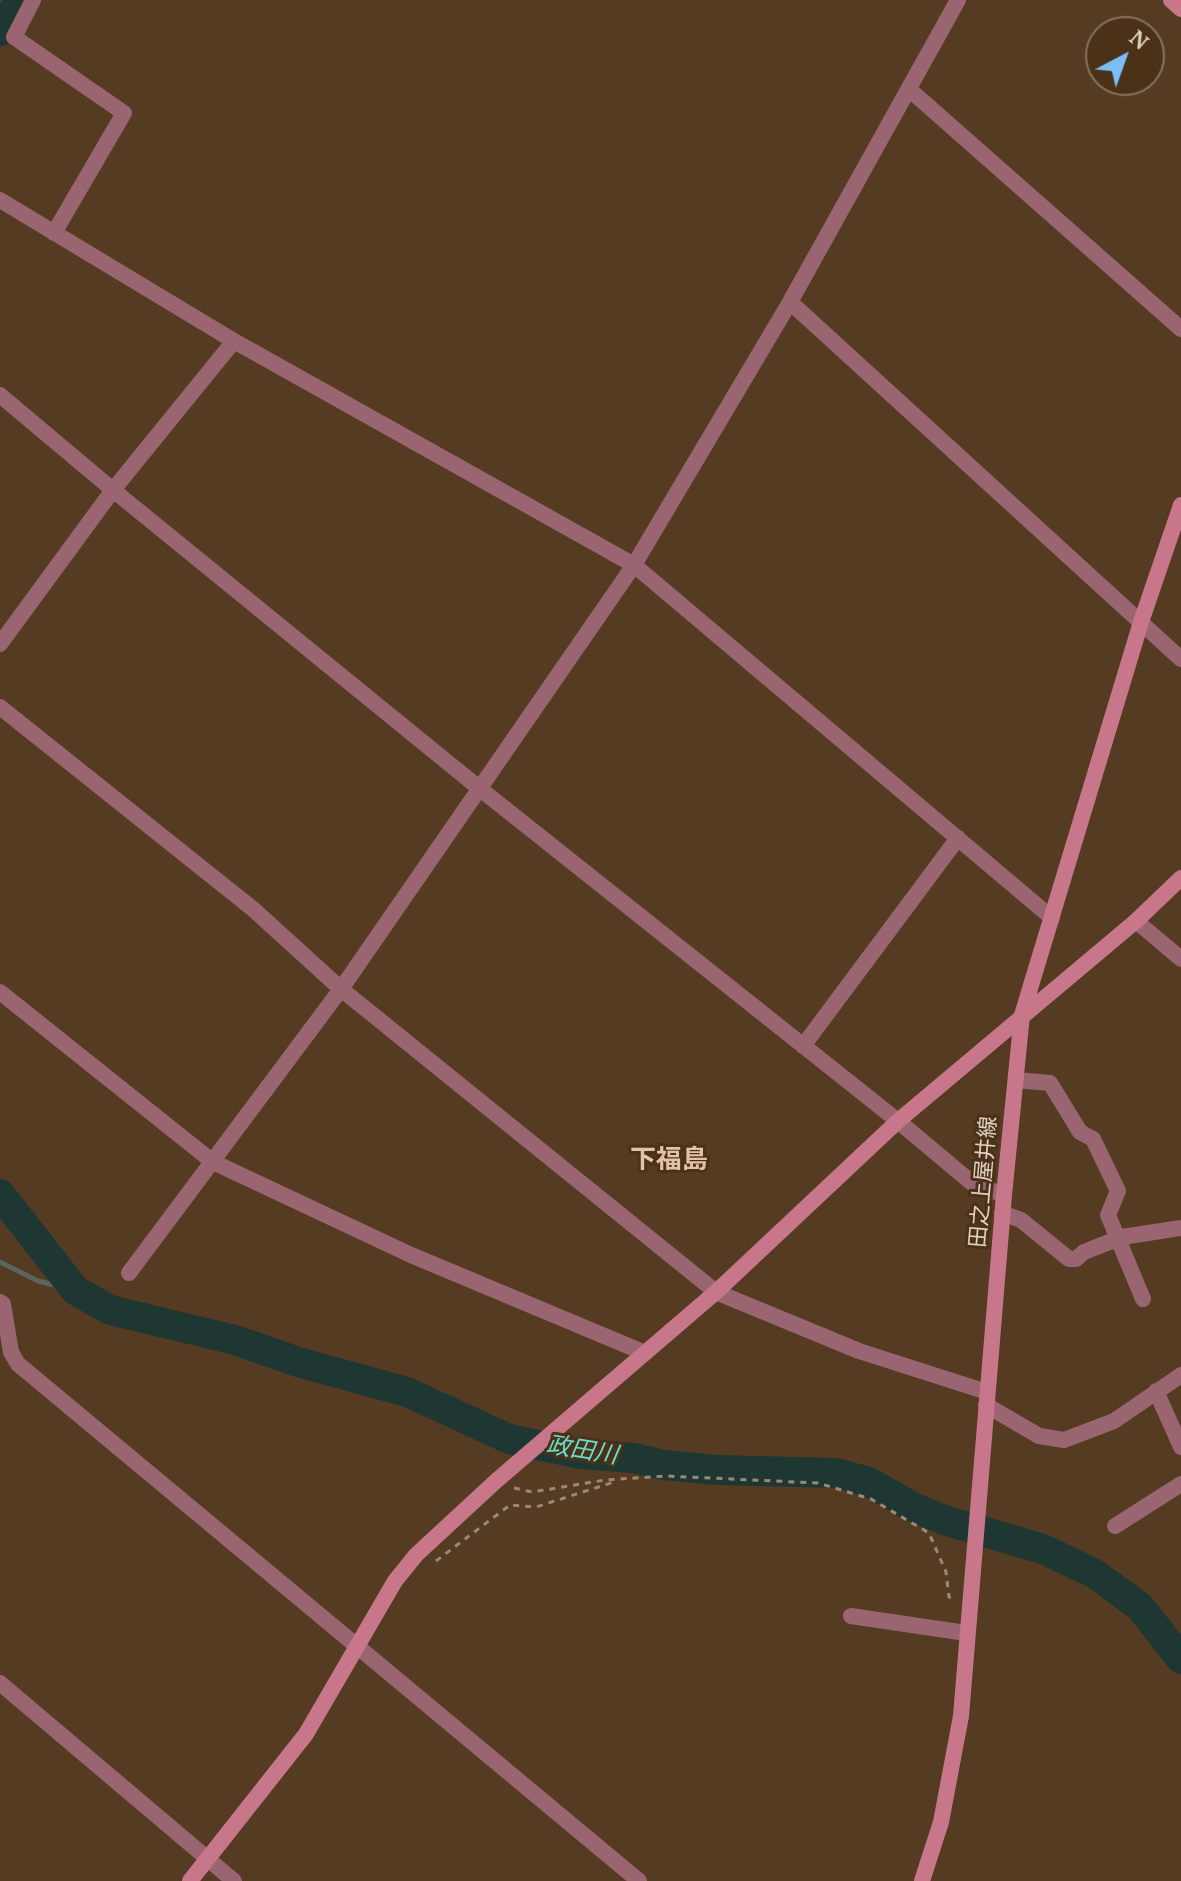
<!DOCTYPE html>
<meta charset="utf-8">
<style>
body{margin:0}
#map{position:relative;width:1181px;height:1881px;overflow:hidden;background:#553b22;font-family:"PT Serif",serif}
canvas{display:block}
.north{position:absolute;left:1085px;top:16px;width:80px;height:80px;box-sizing:border-box;background:#4a3117;border:2px solid #86715b;border-radius:50%;rotate:41deg;font-size:22px;font-weight:700;line-height:32px;text-align:center;color:#e0d0c2}
.north::after{content:'';display:block;margin:auto;width:28px;height:36px;background:#79bff8;clip-path:polygon(50% 0,100% 100%,50% 72%,0 100%)}
</style>
<div id="map">
<canvas width="1181" height="1881"></canvas>
<div class="north">N</div>
</div>
<script>
const g = document.querySelector('canvas').getContext('2d');
g.lineJoin = 'round';
const toPath = rows => new Path2D(rows.map(r => 'M' + r).join(''));
function strokePath(path, color, width, dash) { g.strokeStyle = color; g.lineWidth = width; g.lineCap = dash ? 'butt' : 'round'; g.setLineDash(dash || []); g.stroke(path); }
function write(font, color, halo, rows, align = 'center') {
  g.font = font + ' "PT Serif","Noto Sans JP",serif'; g.lineWidth = 6; g.setLineDash([]); g.textBaseline = 'middle'; g.strokeStyle = halo; g.fillStyle = color; for (const [text, x, y, turn = 0] of rows) {
    g.save(); g.translate(x, y); g.rotate((+turn || 0) * Math.PI / 180); g.textAlign = isNaN(turn) ? turn : align; if (halo) g.strokeText(text, 0, 0); g.fillText(text, 0, 0); g.restore();
  }
}
const stream = toPath([
 [0,1262,38,1281,75,1290]
]);
const river = toPath([
 [0,31,21,0],
 [0,1194,75,1290,110,1310,235,1340,298,1362,407,1392,509,1439,581,1454,633,1458,664,1465,716,1470,836,1473,869,1482,913,1507,944,1520,1043,1549,1095,1574,1140,1607,1181,1659]
]);
const path = toPath([
 [514,1488,532,1492,605,1480,666,1476,818,1483,871,1499,929,1533,946,1572,949,1597,954,1598],
 [436,1561,510,1505,536,1507,617,1481]
]);
const street = toPath([
 [33,0,14,37,124,113,54,233],
 [910,90,1181,329],
 [0,200,234,341,634,565,1052,918],
 [790,302,1181,659],
 [0,395,113,490,479,788,898,1121,972,1183,1004,1195],
 [0,644,113,490,234,341],
 [0,707,253,909,341,989,716,1292,859,1351,987,1392],
 [1136,921,1181,959],
 [0,992,213,1162,411,1255,645,1353],
 [803,1046,958,838],
 [1016,1080,1050,1083,1080,1132,1093,1139,1118,1191,1108,1215,1143,1299],
 [1002,1213,1021,1220,1069,1259,1076,1259,1084,1252,1122,1237,1181,1228],
 [129,1273,341,989,634,565,790,302,958,0],
 [0,1302,3,1304,11,1352,18,1364,639,1881],
 [1156,1391,1181,1447],
 [986,1405,1039,1436,1064,1440,1114,1421,1181,1375],
 [1115,1526,1181,1484],
 [851,1616,966,1633],
 [0,1683,234,1881]
]);
const secondary = toPath([
 [1171,0,1181,9],
 [190,1881,306,1734,395,1581,416,1555,496,1481,716,1292,898,1121,1136,921,1181,878],
 [922,1881,941,1822,961,1716,1004,1195,1022,1015,1141,622,1181,505]
]);
const streetNames = [
 ["田之上屋井線",984,1182,-85]
];
const waterNames = [
 ["政田川",582,1451,9]
];
const quarterNames = [
 ["下福島",669,1161]
];
strokePath(stream, '#59655e', 5);
strokePath(river, '#1f3733', 30);
strokePath(path, '#9d8874', 3, [6, 6]);
strokePath(street, '#996571', 16);
strokePath(secondary, '#c8778b', 16);
write('22px', '#e0d0c2', '#4a3117', streetNames);
write('italic 24px', '#66decf', '#4a3117', waterNames);
write('bold 26px', '#e3c3a6', '#4a3117', quarterNames);
</script>
